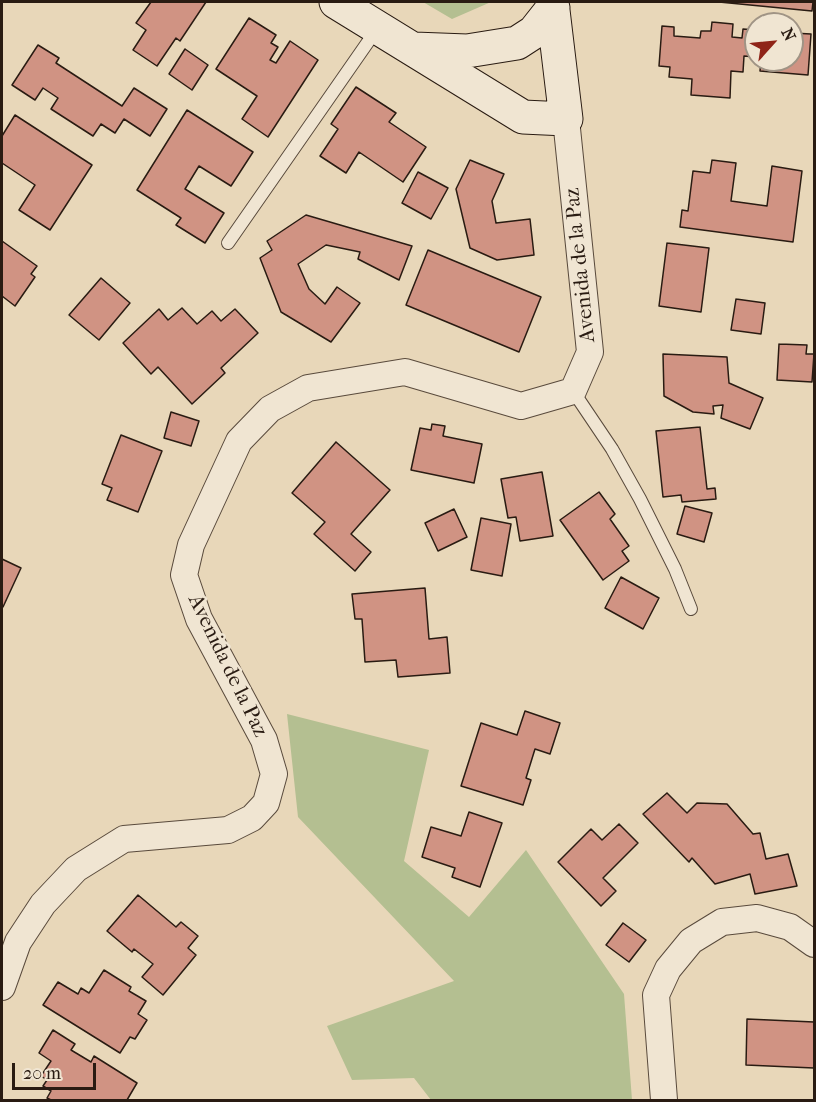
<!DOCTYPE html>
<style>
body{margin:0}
#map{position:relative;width:816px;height:1102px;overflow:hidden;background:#e8d7b9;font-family:"IM FELL French Canon",serif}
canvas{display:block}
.frame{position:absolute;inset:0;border:3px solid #291b12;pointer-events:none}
.north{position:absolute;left:744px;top:12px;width:60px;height:60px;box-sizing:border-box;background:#f0e5d2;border:2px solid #a09485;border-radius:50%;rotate:63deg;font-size:16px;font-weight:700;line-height:24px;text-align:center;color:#291b12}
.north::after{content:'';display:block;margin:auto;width:21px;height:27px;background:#8f2418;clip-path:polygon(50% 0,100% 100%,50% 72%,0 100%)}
.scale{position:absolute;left:12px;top:1063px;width:84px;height:27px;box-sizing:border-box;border:3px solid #291b12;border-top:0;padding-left:8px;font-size:18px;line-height:21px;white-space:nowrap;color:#291b12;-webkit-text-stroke:4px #f0e5d2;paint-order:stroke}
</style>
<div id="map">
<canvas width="816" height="1102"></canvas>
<div class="frame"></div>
<div class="north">N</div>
<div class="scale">20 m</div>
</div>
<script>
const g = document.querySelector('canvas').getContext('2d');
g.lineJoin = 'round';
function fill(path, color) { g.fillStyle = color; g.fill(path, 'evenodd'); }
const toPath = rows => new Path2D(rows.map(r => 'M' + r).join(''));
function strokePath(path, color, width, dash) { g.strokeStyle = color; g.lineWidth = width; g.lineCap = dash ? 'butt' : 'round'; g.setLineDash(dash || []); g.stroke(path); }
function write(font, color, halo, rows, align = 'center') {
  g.font = font + ' "IM FELL French Canon",serif'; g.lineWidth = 5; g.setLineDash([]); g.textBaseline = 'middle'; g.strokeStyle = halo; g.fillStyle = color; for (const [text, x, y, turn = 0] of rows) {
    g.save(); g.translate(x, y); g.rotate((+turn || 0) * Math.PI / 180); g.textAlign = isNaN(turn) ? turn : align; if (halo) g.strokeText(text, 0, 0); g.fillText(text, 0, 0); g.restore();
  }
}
const green = toPath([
 [423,2,491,2,452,19],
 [287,714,429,750,404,861,469,917,526,850,624,994,632,1100,431,1100,414,1078,352,1080,327,1026,454,981,298,817]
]);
const building = toPath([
 [151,2,206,2,180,41,176,38,157,66,133,50,146,30,136,23,151,2],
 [719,2,813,2,812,11,719,2],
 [249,18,276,35,271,43,278,47,270,60,276,63,290,41,318,60,268,137,242,119,257,96,216,69,249,18],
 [712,22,733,24,732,37,742,38,743,29,756,30,756,57,744,56,743,72,731,71,730,98,691,95,692,79,669,77,670,67,659,66,662,26,674,27,674,36,700,38,701,31,711,31,712,22],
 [792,33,811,34,808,75,760,71,761,60,792,60,792,33],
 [38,45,59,58,56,63,122,106,134,88,167,109,150,136,124,119,115,133,101,124,93,136,51,109,58,98,43,88,35,100,12,85,38,45],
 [185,49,208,65,192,90,169,74,185,49],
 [356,87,396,113,389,122,426,147,403,182,359,152,346,173,320,156,338,129,331,124,356,87],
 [187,110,253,152,231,186,199,166,185,189,224,213,205,243,176,225,181,218,137,190,187,110],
 [15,115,92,165,50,230,19,210,35,185,2,163,2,136,15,115],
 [470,160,504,174,492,201,496,223,530,219,534,255,497,260,470,248,456,189,470,160],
 [712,160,736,163,731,201,767,206,772,166,802,171,793,242,680,227,682,210,688,211,693,171,710,173,712,160],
 [418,172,448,188,431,219,402,203,418,172],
 [306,215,412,246,399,280,358,259,360,252,326,245,298,264,309,289,325,304,337,287,360,303,331,342,281,312,260,258,272,250,267,241,306,215],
 [2,241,37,266,31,274,35,277,15,306,2,296,2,241],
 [667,243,709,248,701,312,659,306,667,243],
 [428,250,541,297,519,352,406,305,428,250],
 [101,278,130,303,99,340,69,315,101,278],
 [736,299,765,303,761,334,731,330,736,299],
 [182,308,197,324,212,311,221,321,235,309,258,333,221,368,225,373,192,404,158,367,151,374,123,343,159,309,168,320,182,308],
 [779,344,807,345,806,354,814,354,812,382,777,380,779,344],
 [663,354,727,357,729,383,763,398,750,429,721,418,723,405,713,406,714,414,693,412,664,396,663,354],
 [171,412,199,421,191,446,164,438,171,412],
 [432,424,445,426,443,436,482,444,474,483,411,470,420,428,431,430,432,424],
 [700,427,707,489,715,488,716,499,682,502,681,495,663,497,656,431,700,427],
 [121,435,162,451,138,512,107,500,112,488,102,484,121,435],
 [336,442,390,490,351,534,371,552,355,571,314,534,325,522,292,493,336,442],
 [542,472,553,536,520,541,516,517,508,518,501,479,542,472],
 [599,492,615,514,610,519,629,546,622,551,629,561,603,580,560,520,599,492],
 [685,506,712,513,704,542,677,534,685,506],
 [454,509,467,537,438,551,425,523,454,509],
 [481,518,511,524,502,576,471,570,481,518],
 [2,559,21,568,3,607,2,606,2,559],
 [621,577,659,598,643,629,605,608,621,577],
 [425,588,429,639,447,637,450,673,398,677,396,660,365,662,362,619,355,619,352,594,425,588],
 [525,711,560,723,550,754,535,749,526,778,531,780,523,805,461,786,481,723,517,735,525,711],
 [667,793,687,813,697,803,727,804,753,834,760,833,766,859,788,854,797,886,755,894,750,874,715,884,692,858,689,862,643,814,667,793],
 [469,812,502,823,480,887,452,877,455,868,422,857,431,827,461,836,469,812],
 [619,824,638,843,603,878,616,891,601,906,558,862,591,829,602,840,619,824],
 [138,895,176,927,181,922,198,936,188,948,196,955,163,995,142,977,153,964,134,949,132,952,107,931,138,895],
 [623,923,646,940,629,962,606,945,623,923],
 [104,970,131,987,129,991,146,1001,138,1014,147,1020,135,1039,130,1037,120,1053,43,1005,58,982,78,994,81,988,89,993,104,970],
 [747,1019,814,1022,814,1068,746,1065,747,1019],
 [53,1030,75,1044,71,1050,91,1062,94,1056,137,1083,127,1100,51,1100,47,1098,51,1091,43,1086,47,1080,41,1076,51,1061,39,1053,53,1030]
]);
const lane = toPath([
 [228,243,377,29],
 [573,391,612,449,640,499,675,569,691,609]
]);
const street = toPath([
 [2,987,18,942,43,904,76,869,124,839,228,830,252,818,266,803,274,774,264,740,199,619,184,575,191,545,239,441,270,409,308,388,405,372,521,406,573,391,590,352,566,119],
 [664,1100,656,995,668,969,691,941,722,922,757,918,790,927,814,944]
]);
const secondary = toPath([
 [336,2,523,117,566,119,552,2],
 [414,49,467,51,517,43,534,32,553,8]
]);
const streetNames = [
 ["Avenida de la Paz",581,265,-96],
 ["Avenida de la Paz",227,666,64]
];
fill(green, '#b4bf91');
fill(building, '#d09383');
strokePath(building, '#291b12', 1.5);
strokePath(lane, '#594a3c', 14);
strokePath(street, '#594a3c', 28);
strokePath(secondary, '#291b12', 35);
strokePath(lane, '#f0e5d2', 12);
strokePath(street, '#f0e5d2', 26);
strokePath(secondary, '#f0e5d2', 33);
write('21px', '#291b12', '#f0e5d2', streetNames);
</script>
